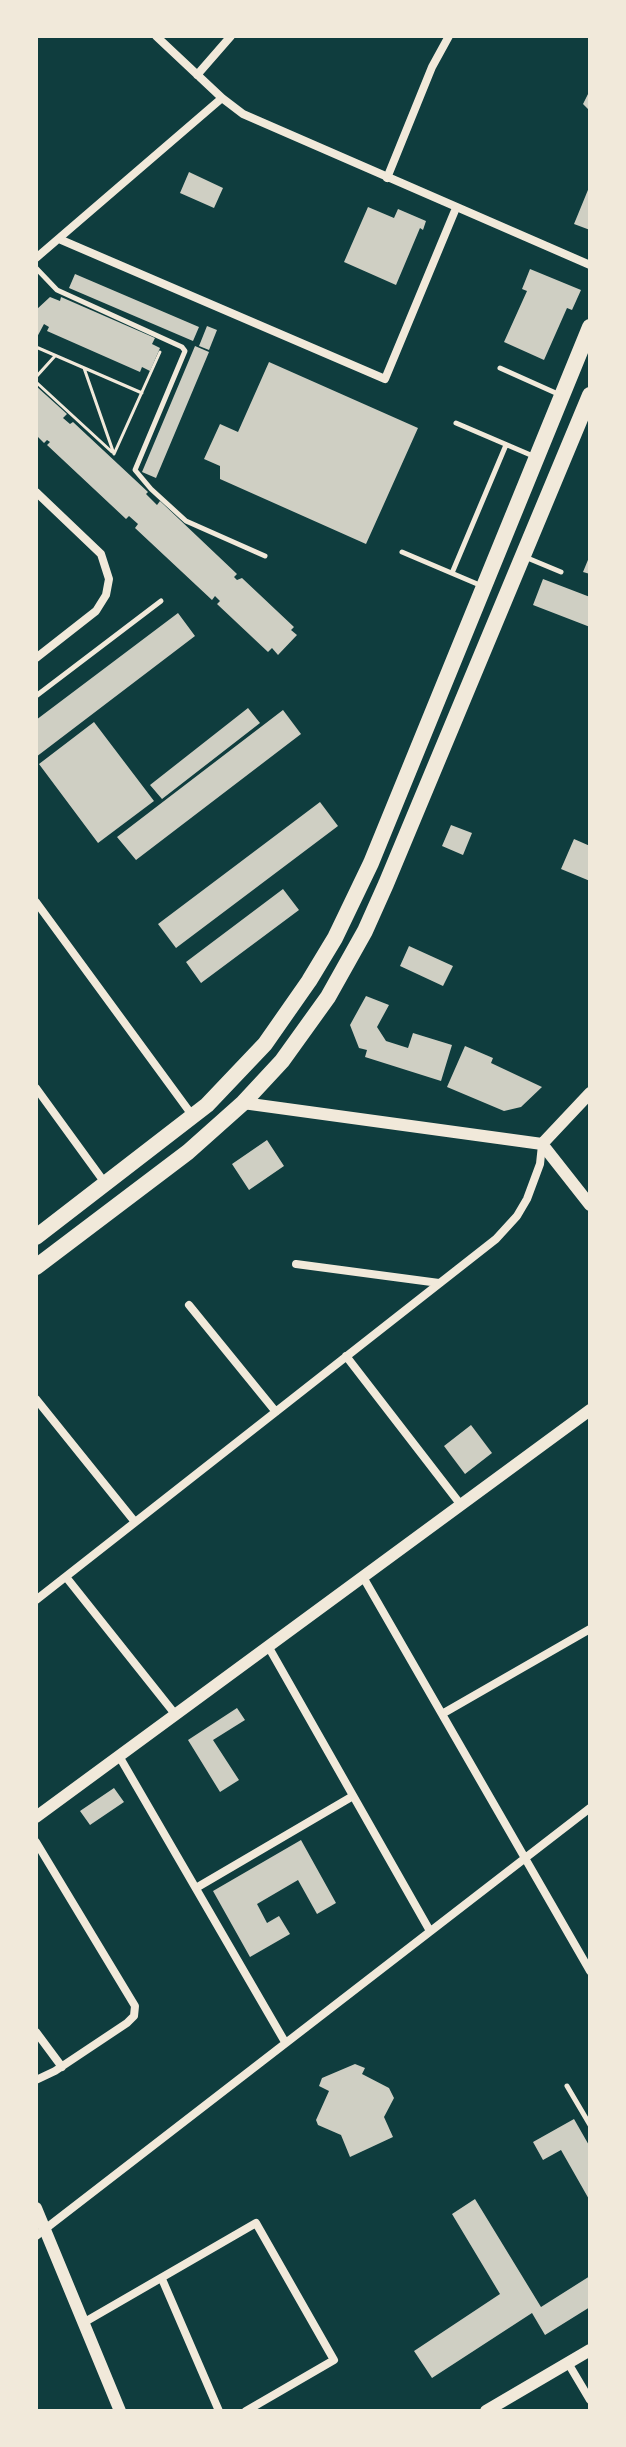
<!DOCTYPE html>
<style>
body{margin:0}
#map{position:relative;width:626px;height:2447px;overflow:hidden;background:#0f3d3e;font-family:Commissioner,sans-serif}
canvas{display:block}
.frame{position:absolute;inset:0;border:38px solid #f1e9da;pointer-events:none}
</style>
<div id="map">
<canvas width="626" height="2447"></canvas>
<div class="frame"></div>
</div>
<script>
const g = document.querySelector('canvas').getContext('2d');
g.lineJoin = 'round';
function fill(path, color) { g.fillStyle = color; g.fill(path, 'evenodd'); }
const toPath = rows => new Path2D(rows.map(r => 'M' + r).join(''));
function strokePath(path, color, width, dash) { g.strokeStyle = color; g.lineWidth = width; g.lineCap = dash ? 'butt' : 'round'; g.setLineDash(dash || []); g.stroke(path); }
const building = toPath([
 [590,90,590,111,583,104],
 [189,172,223,188,214,208,180,193],
 [590,185,590,230,574,224],
 [368,207,394,218,398,209,426,221,423,230,420,228,396,285,344,262],
 [530,269,581,290,572,310,567,308,544,360,504,342,527,291,522,289],
 [75,274,199,327,193,341,69,288],
 [50,297,60,301,61,297,155,338,152,344,160,348,150,371,142,367,140,372,47,331,49,327,44,324,36,339,36,310],
 [207,326,217,330,209,350,199,346],
 [195,346,209,352,156,478,142,472],
 [269,362,418,428,366,544,220,479,220,466,204,459,220,424,238,432],
 [36,386,67,414,63,418,70,424,73,422,148,492,146,494,157,505,160,501,237,574,234,577,237,580,242,578,294,627,291,630,297,635,278,655,272,648,268,652,217,604,220,601,215,596,212,600,135,528,138,524,129,516,126,519,47,445,50,442,47,440,44,443,36,435],
 [590,555,590,574,583,572],
 [543,579,590,597,590,627,533,605],
 [178,613,195,636,36,757,36,720],
 [248,708,260,723,162,799,150,785],
 [283,710,301,734,136,860,117,837],
 [94,722,154,801,98,843,39,764],
 [320,802,338,826,176,948,158,924],
 [451,825,472,833,463,855,442,846],
 [574,839,590,846,590,881,561,869],
 [283,889,299,910,201,983,186,962],
 [409,946,453,966,443,986,400,966],
 [366,996,389,1005,377,1027,386,1041,408,1048,413,1033,452,1045,441,1081,365,1057,367,1050,359,1048,350,1025],
 [465,1046,493,1058,491,1063,542,1087,521,1107,504,1111,447,1087],
 [267,1140,284,1166,249,1190,232,1164],
 [471,1425,492,1453,465,1474,444,1446],
 [237,1708,245,1720,213,1740,239,1780,220,1792,188,1740],
 [114,1788,124,1802,90,1825,80,1811],
 [301,1840,336,1903,317,1914,298,1880,257,1904,267,1923,279,1916,290,1934,250,1957,213,1891],
 [355,2064,365,2068,362,2074,389,2088,394,2098,384,2117,393,2137,350,2157,341,2135,318,2125,316,2120,329,2091,319,2086,322,2078],
 [574,2119,590,2147,590,2201,561,2150,543,2160,533,2142],
 [475,2199,541,2307,590,2276,590,2307,545,2335,532,2313,432,2378,414,2351,500,2294,452,2214]
]);
const path = toPath([
 [36,347,142,393],
 [84,368,114,454,160,352],
 [36,377,55,356],
 [36,382,112,452]
]);
const service = toPath([
 [36,268,57,290,182,347,185,351,135,470,151,489,186,521,265,556],
 [500,368,558,394],
 [456,423,533,456],
 [402,552,482,586],
 [525,557,561,572],
 [452,573,506,445],
 [36,696,161,601],
 [567,2086,590,2125]
]);
const minor = toPath([
 [156,36,222,98,243,114,590,265],
 [197,75,231,36],
 [387,178,432,67,449,36],
 [59,239,385,379,456,208],
 [36,258,222,98],
 [36,492,101,554,109,579,106,595,96,611,36,658],
 [36,902,192,1115],
 [36,1088,105,1183],
 [296,1264,439,1283],
 [189,1305,276,1412],
 [346,1356,461,1505],
 [36,1399,135,1522],
 [66,1577,175,1714],
 [363,1577,590,1971],
 [36,1600,496,1239,517,1216,527,1199,540,1164,542,1145],
 [268,1646,430,1931],
 [442,1714,590,1629],
 [119,1756,285,2042],
 [36,1842,135,2006,134,2016,127,2023,55,2071,36,2080],
 [196,1888,353,1796],
 [36,2032,62,2067],
 [36,2236,590,1808],
 [162,2279,219,2411],
 [83,2323,256,2223,334,2360,246,2411],
 [568,2363,590,2400]
]);
const tertiary = toPath([
 [243,1103,542,1144,590,1205],
 [542,1144,590,1093],
 [36,1817,590,1410],
 [36,2208,120,2411],
 [486,2411,590,2350]
]);
const primary = toPath([
 [36,1237,207,1105,265,1044,309,981,335,938,371,863,590,327],
 [36,1267,188,1152,243,1103,282,1061,328,997,365,931,386,884,590,395]
]);
fill(building, '#cfcfc3');
strokePath(path, '#f1e9da', 3);
strokePath(service, '#f1e9da', 5);
strokePath(minor, '#f1e9da', 8);
strokePath(tertiary, '#f1e9da', 12);
strokePath(primary, '#f1e9da', 16);
</script>
